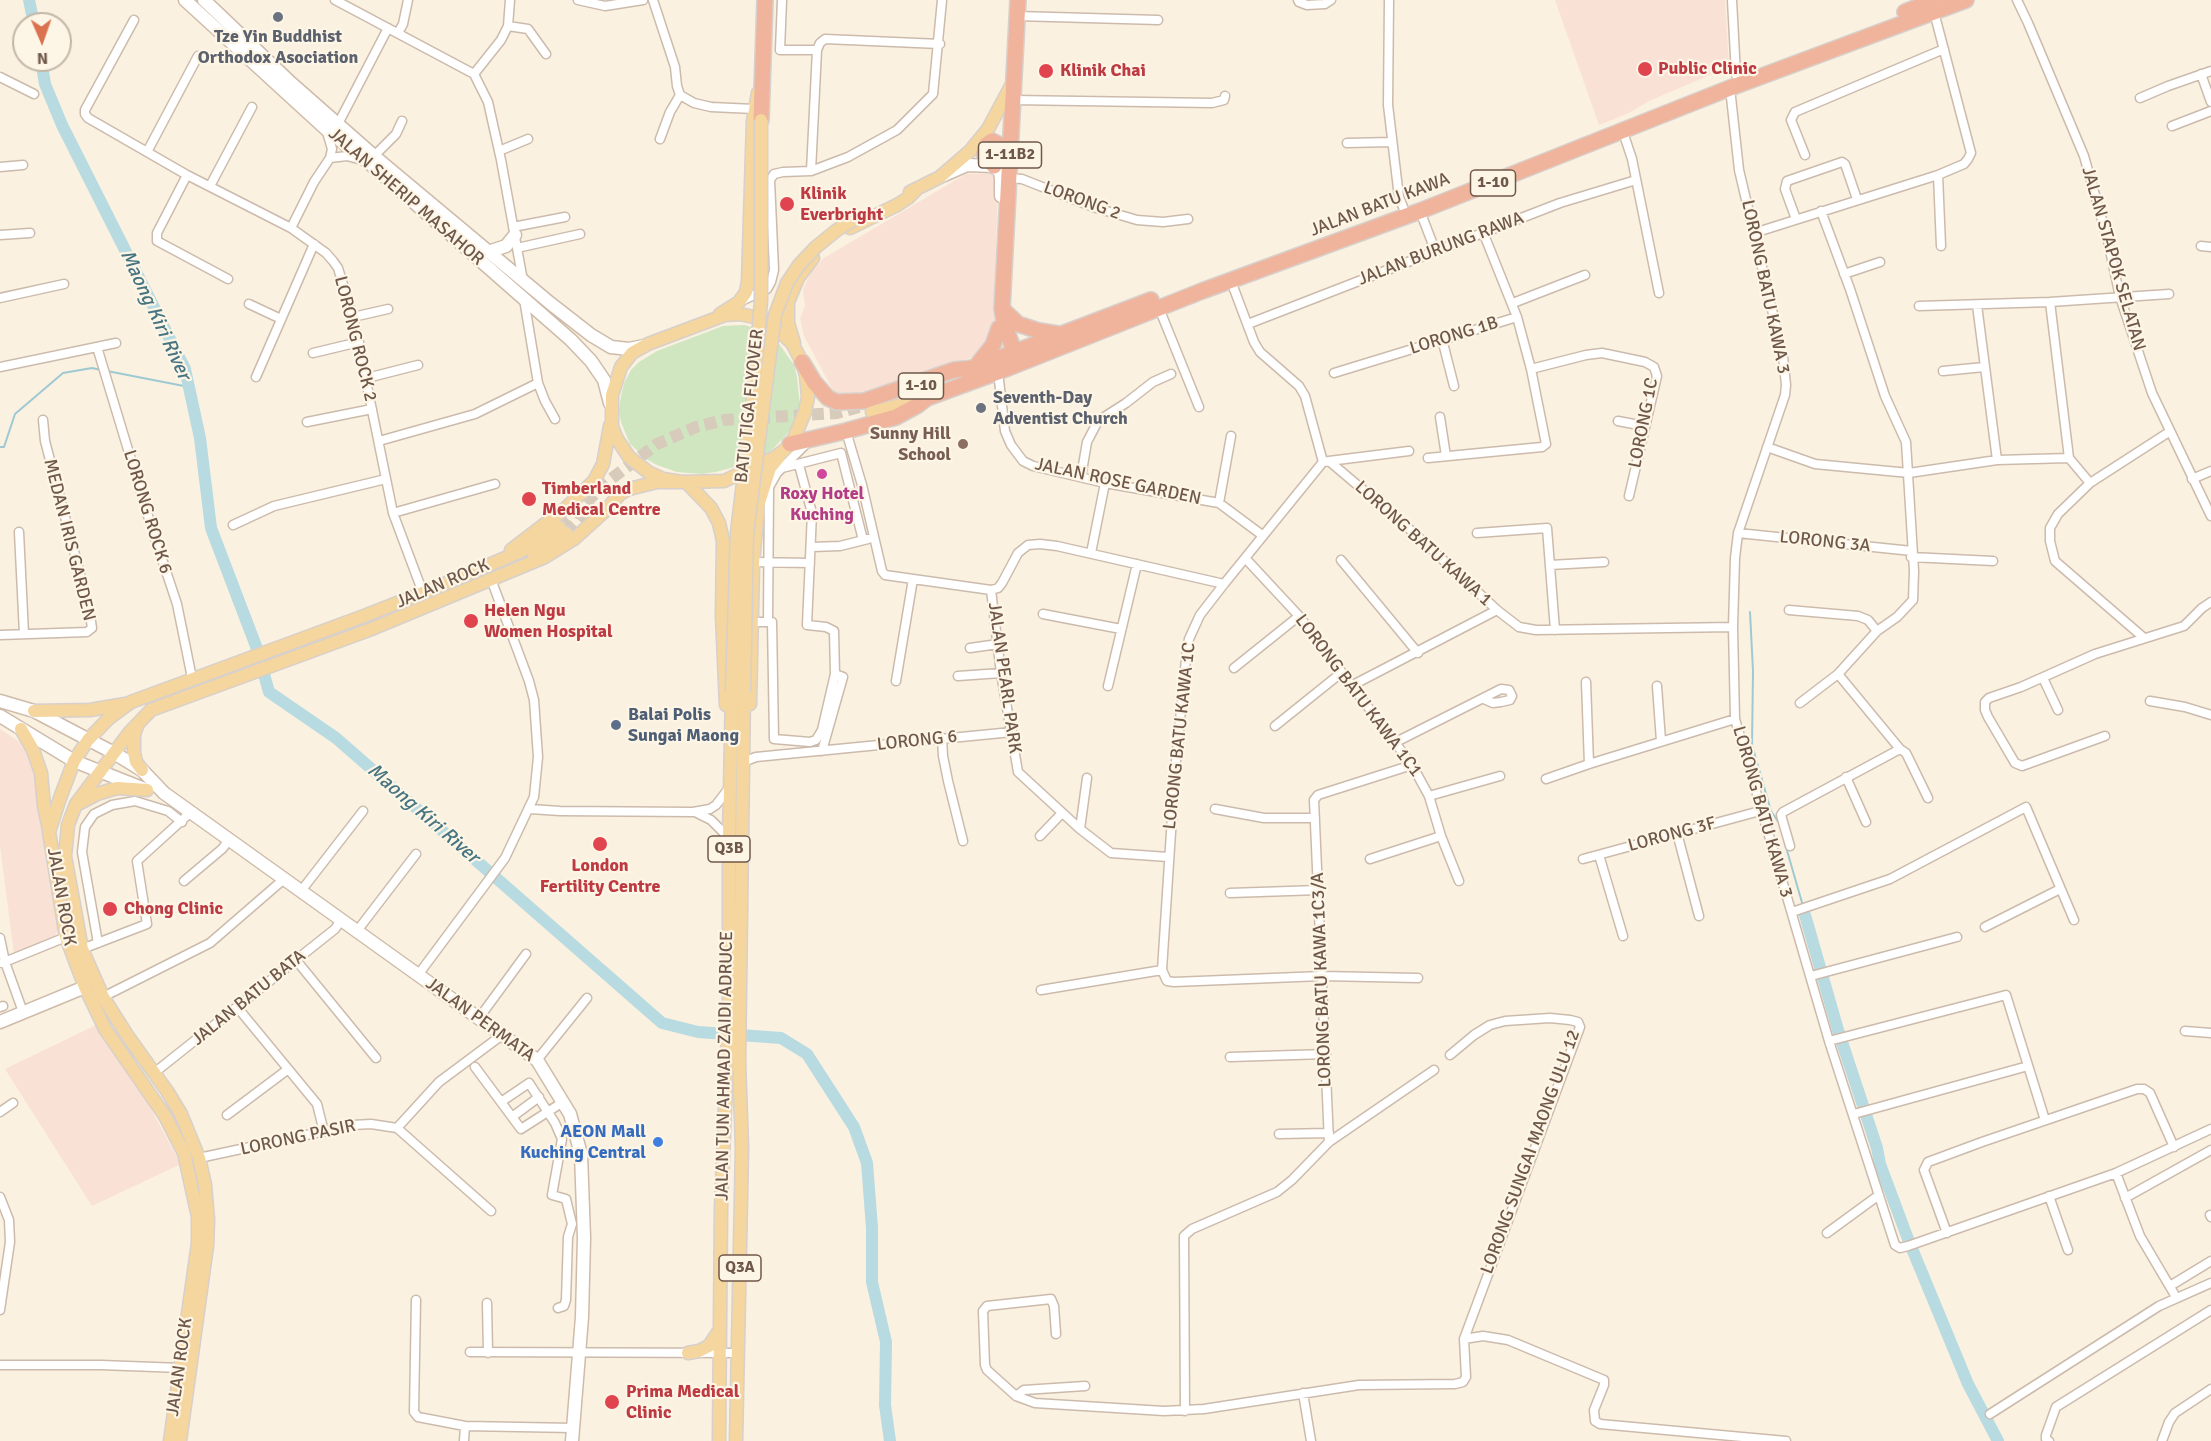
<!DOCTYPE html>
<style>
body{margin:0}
#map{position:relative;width:2211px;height:1441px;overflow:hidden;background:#faf1e1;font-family:Signika,sans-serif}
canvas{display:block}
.north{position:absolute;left:12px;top:12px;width:60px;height:60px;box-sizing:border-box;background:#fdf5e6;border:2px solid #c4b6a8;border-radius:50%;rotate:178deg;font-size:16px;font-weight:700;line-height:24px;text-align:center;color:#6f584a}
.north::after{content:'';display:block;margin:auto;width:21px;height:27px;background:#db724f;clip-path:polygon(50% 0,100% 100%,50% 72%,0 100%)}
</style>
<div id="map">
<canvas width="2211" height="1441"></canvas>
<div class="north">N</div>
</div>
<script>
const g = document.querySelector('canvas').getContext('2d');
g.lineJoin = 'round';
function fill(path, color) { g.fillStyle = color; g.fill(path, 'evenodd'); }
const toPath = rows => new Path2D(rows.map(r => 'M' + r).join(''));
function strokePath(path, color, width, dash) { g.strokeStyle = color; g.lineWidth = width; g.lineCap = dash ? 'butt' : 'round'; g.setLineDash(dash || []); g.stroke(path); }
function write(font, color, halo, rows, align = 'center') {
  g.font = font + ' Signika,sans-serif'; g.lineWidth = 4.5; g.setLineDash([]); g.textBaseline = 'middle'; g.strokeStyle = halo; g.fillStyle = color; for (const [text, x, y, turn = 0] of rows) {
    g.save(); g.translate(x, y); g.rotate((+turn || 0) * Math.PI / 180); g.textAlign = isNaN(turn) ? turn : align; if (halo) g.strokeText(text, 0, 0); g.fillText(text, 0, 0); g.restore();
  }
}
const commercial = toPath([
 [1555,0,1725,0,1729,67,1649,101,1629,113,1599,125],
 [994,173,998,185,994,305,996,326,993,341,975,357,957,361,879,393,844,397,835,394,804,336,800,318,805,306,803,289,811,272,824,258,966,174],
 [0,729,18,741,33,761,60,926,54,938,14,954,0,846],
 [96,1025,142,1093,181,1164,92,1206,5,1069]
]);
const green = toPath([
 [744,325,762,330,777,341,794,365,797,377,800,406,796,421,786,435,771,451,762,457,747,464,715,472,702,474,677,472,657,465,648,460,630,444,621,422,619,411,621,396,624,383,631,370,639,362,657,351,723,326]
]);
const stream = toPath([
 [107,371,189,387],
 [0,447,4,447,15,414,63,373,92,368,101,370],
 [1750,612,1753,671,1752,745,1771,811,1779,823],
 [1784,840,1803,906]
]);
const river = toPath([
 [29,0,34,24],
 [41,60,45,84,62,125,185,369,200,438,211,528,256,646,269,692,336,738,662,1023,698,1032,781,1038,807,1054,854,1127,867,1163,872,1228,872,1282,886,1342,885,1405,890,1441],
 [1805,915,1838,1030,1877,1148,1880,1164,1908,1239,1968,1384,1998,1441]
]);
const primaryTunnel = toPath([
 [559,527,611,479,657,444,696,427,724,420,837,413,866,405],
 [566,533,595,504]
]);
const street = toPath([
 [335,0,474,74,488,102,501,160,523,281],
 [578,0,605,6,643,0],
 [653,0,675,67,677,86,680,95,694,103,711,107,754,109],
 [782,0,780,50,817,50],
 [1298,0,1299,2,1307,5,1325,4,1331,0],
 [1389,0,1388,105,1399,197,1403,207],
 [1732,0,1736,75],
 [2017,0,2028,23,2084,156,2108,241,2120,297,2152,393,2211,516],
 [1017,16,1158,20],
 [134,20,85,110,85,114,88,118,187,175,291,228,326,253,333,261,338,268,353,317,393,513,423,593],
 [508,26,528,29,546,54],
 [398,33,403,24,408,0],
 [474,74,501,40,508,26,510,0],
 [2201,74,2211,102],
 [0,77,34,94],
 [1730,88,1739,170,1783,356,1786,385,1785,395,1738,533,1735,558,1733,627,1735,719,1829,1041,1895,1245,1900,1248,1908,1246,2116,1173,2211,1129],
 [2140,98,2168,86,2211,71],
 [1012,100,1212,103,1224,100,1225,96],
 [338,124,388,28],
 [2172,126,2211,111],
 [1623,132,1632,159,1659,293],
 [660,139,670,112,680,95],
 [1347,143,1392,142],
 [499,151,528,139],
 [147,152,198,56],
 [1805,155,1791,120,1795,112,1944,49],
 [374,156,396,134,402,121],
 [330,158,347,156,362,160],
 [0,167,23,165],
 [811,171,817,50,820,43,825,39,940,44],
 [187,175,157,233,157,241,228,279],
 [1938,175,1941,246],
 [1009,178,1022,179,1093,207,1137,220,1163,222,1188,219],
 [210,186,252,107],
 [1420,211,1435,250],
 [1796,219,1785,189,1787,181,1842,162,1845,164,1857,199],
 [513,227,565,217],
 [291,228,314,182,330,158,332,149,327,132],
 [1754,233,1938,175,1964,164,1968,159,1971,153,1934,12],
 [0,235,30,233],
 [2201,246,2211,247],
 [517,248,580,234],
 [1844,274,1880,262],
 [1231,281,1254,342,1260,352,1299,386,1305,396,1323,462,1329,461,1414,533,1497,610,1519,627,1536,630,1733,627],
 [0,298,64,284],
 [524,299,538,383,545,401,555,419],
 [739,302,767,289,771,282,774,270,770,180,774,174,783,172,811,171,848,157,897,130,933,94,942,0],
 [2050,302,2069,458],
 [1513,303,1585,275],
 [249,304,281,319],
 [1977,305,1997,460],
 [1919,306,2050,302,2169,294],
 [1159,308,1199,407],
 [353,317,388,309],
 [1248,324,1560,203,1636,180],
 [1442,339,1454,386],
 [97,347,152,529,177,604,192,678],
 [313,353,359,342],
 [0,367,116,343],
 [1531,369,1586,355,1602,353,1645,362,1654,367,1657,376,1629,496],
 [1943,371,1984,367],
 [998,372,1005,431,1011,445,1023,461,1033,466,1105,483,1219,503,1262,535],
 [1334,373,1517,317],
 [256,377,314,244],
 [367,378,418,365],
 [1440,417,1446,456],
 [1618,421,1644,426],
 [307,422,372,409],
 [846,431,862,485,882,571,885,575,892,576,991,590],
 [379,441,475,414,538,383],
 [1767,447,1815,464,1909,473,1997,460,2069,458,2090,483],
 [1428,458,1542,447,1546,444,1531,369,1517,317,1483,232],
 [1329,461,1409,451],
 [1323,462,1224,584,1200,615,1189,639,1187,649,1175,771,1162,970,1167,981,1174,982,1322,976,1418,978],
 [782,468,841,453,863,540],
 [1081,477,1087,442,1098,421,1126,403,1153,382,1171,374],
 [2192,479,2211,471],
 [769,487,777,473,807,443],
 [1219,503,1231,436],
 [393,513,495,484],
 [233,525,274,506,386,479],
 [19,532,24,634],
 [1477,533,1547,528,1555,630],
 [1738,533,1912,551],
 [811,547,840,546,868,539],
 [1091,553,1105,483],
 [1911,557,1993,561],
 [1246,559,1299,616,1412,765,1429,796,1441,836,1459,881],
 [1341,560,1418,653],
 [753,562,810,563],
 [1550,565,1604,562],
 [991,590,1001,673,1018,772,1080,829,1111,853,1168,857],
 [991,590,998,588,1002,583,1018,553,1028,545,1040,544,1057,546,1224,584],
 [1789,610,1858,616,1868,620,1877,631],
 [1043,614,1121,629],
 [752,622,772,622,774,739,810,742,816,740,822,730,835,674,834,631,826,627,807,625,812,513,799,465],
 [768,622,769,488],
 [0,635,87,632,92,628,89,608,45,441,43,420],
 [2144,638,2055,561,2050,541,2050,528,2058,514,2090,483,2169,432],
 [970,648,998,644],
 [1234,668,1299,616],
 [1838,674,1900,749,1906,753,1928,798],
 [958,676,1001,673],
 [2043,678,2058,710],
 [896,681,913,579],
 [1586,682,1589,764],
 [1108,686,1137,564],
 [1351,686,1497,610],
 [1657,686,1661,741],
 [2150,701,2185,707,2211,715],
 [1800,703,1838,674,1877,631,1897,617,1913,600,1914,571,1906,442,1885,396,1850,289,1821,211],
 [1275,726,1341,673],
 [2105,736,2022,766,2015,763,1988,717,1985,710,1985,702,1989,698,2021,687,2095,654,2184,626,2202,608,2211,602],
 [942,738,943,756,948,781,963,841],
 [1396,742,1501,689,1509,690,1512,696,1510,700,1501,702,1493,703,1484,699],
 [822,751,843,677,835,674],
 [743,762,756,757,1012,732],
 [1846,777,1866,822],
 [1546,779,1589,764,1735,719],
 [1429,796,1500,776],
 [530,809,560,811,693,812,710,809,716,805,729,788],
 [1215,809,1264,818,1315,818],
 [697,813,711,820,729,838],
 [1080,829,1087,778],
 [1677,833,1699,916],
 [1040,836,1062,813],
 [1790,846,1781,815,1783,812,1900,749],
 [1599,855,1623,936],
 [1370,859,1441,836],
 [1583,859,1760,811],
 [184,881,222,849,229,840],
 [301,891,363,811],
 [1230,893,1319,890],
 [1792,912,1890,879,2026,807,2074,920],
 [1985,927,2060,889],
 [357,931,416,854],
 [0,938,5,962,23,1012],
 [98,943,82,852,85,827,94,814,112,805,135,801,168,811,182,822],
 [82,949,147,924,137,861,191,812],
 [296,960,376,1058],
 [2,963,66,937],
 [418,975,505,858,534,797,538,757,534,700,529,681,491,579],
 [1811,976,1957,937],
 [1041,990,1162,970],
 [103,997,210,943,284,879],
 [0,1007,3,1006],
 [237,1007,317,1104,324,1132],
 [479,1018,526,954],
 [2185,1031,2211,1033],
 [1829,1041,2006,995,2045,1120],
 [1230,1057,1326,1054],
 [537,1060,587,998],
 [475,1067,521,1129,563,1102],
 [154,1073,335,929,341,920],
 [501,1102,529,1083,555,1123,562,1139,552,1195,566,1199,572,1224,568,1237,566,1300,564,1306,558,1308],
 [0,1112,13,1103],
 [1854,1114,2028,1066],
 [227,1115,287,1070],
 [512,1117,539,1097],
 [397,1128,439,1082,502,1035],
 [1279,1134,1329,1133],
 [1329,1142,1314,800,1318,795,1412,765],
 [199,1158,353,1125,371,1124,397,1128,491,1211],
 [2116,1173,2140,1236,2176,1297],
 [2049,1196,2068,1250],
 [0,1197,9,1220,10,1242,0,1310],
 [2125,1198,2211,1150],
 [2210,1215,2211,1217],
 [1827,1233,1879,1195],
 [1947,1233,1924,1170,1928,1162,1982,1142,2137,1089,2144,1089,2150,1093,2174,1147],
 [2170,1286,2211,1261],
 [416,1300,414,1412,418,1417,465,1426,573,1428],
 [487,1303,488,1353],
 [1056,1334,1054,1306,1051,1299,987,1306,983,1311,985,1365,987,1370,1016,1396,1035,1403,1164,1411,1204,1409,1359,1385,1455,1384,1463,1382,1466,1377,1464,1339,1580,1027,1578,1022,1570,1020,1550,1018,1505,1021,1490,1025,1474,1035,1450,1055],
 [1464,1339,1483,1336,1508,1340,1604,1380,1604,1385,1594,1410,1595,1421,1600,1424,1786,1441],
 [470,1352,738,1353],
 [0,1365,101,1365,181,1368],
 [1303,1393,1311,1441],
 [1016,1396,1024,1390,1085,1386],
 [1185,1411,1184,1236,1192,1229,1277,1192,1292,1180,1329,1142,1434,1070],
 [1990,1414,2159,1306,2211,1283],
 [464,1441,465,1426],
 [2049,1441,2046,1439,2046,1435,2056,1407,2211,1310],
 [2162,1441,2169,1422,2175,1413,2211,1389]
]);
const secondary = toPath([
 [185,0,327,130,368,162,571,340,591,361,604,380,610,403],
 [204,0,291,83,374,156,550,303,591,335,611,347,629,349,644,346],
 [944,175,967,165,994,166,1000,172,1001,179,1001,196],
 [488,252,506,246,515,235],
 [0,701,34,711,114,753,142,770,164,793,537,1060,570,1114,581,1154,584,1238,582,1317,572,1441],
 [0,716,74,761,142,788],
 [0,1022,85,987]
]);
const primary = toPath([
 [910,192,940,177,970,151,988,129,1011,86],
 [850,228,897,205,908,198,916,190],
 [720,314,739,302,746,292,748,282,753,121,758,93],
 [739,314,760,318,771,324,792,343,802,362,806,375,808,397,805,412,794,438,786,449,774,458,724,481,682,482,663,479,648,472,629,457,617,439,612,427,612,395,621,367,632,353,648,344,725,315,739,314],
 [794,343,788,323,788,302,798,278,813,258],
 [872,412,923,399],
 [687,483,711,508,719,523,723,541,722,616,726,705],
 [511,550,566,508,594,481,603,464,610,426],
 [534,554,566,533],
 [750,704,753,563,758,506,770,468,779,457],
 [34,711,90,710,125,704],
 [137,726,134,735,134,752,136,762,142,770],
 [21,729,33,750,41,773,44,806,49,830],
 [80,803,97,794,117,788,147,790],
 [688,1353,699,1351,709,1346,719,1331],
 [170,1441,198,1243,198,1217,184,1153,165,1116,105,1029,85,987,66,937,49,832,60,798,74,761,88,740,108,719,131,702,364,616,430,590,510,556,536,544,559,527],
 [180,1441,207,1246,208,1220,205,1185,199,1158,181,1114,167,1091,127,1035,103,997,82,949,65,856,68,825,76,804,129,733,151,710,369,630,545,557,574,539,605,511,620,494,629,489,657,482,680,482],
 [719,1441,721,1208,729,1006,729,838,732,691],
 [736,1441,742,1148,739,1062,744,692]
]);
const highway = toPath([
 [1905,12,1935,0],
 [761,120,765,0],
 [994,166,984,153,986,145,992,141,1000,145,1009,161],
 [1002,309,1018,324,1039,331,1058,334],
 [1014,351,1005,326,1002,309,1018,0],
 [802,362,814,382,828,398,837,402,864,401,954,370,973,368,1151,300],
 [978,364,993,345,999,328],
 [790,444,846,431,896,417,918,405,927,398,998,372,1202,291,1420,211,1730,88,1966,0]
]);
const primaryBridge = toPath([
 [732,691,737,532,752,409,761,301,761,120],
 [744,692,747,533,775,315,787,283,799,265,816,247,837,230,861,215]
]);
const markers = [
 [278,17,6,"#6b7280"],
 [1645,69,8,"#e0444e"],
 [1046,71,8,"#e0444e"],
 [787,204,8,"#e0444e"],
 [981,408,6,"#6b7280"],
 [963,444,6,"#8d6e63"],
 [822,474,6,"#d1479c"],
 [529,499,8,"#e0444e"],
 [471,621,8,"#e0444e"],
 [616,725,6,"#5c6f8a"],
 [600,844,8,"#e0444e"],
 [110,909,8,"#e0444e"],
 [658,1142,6,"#3f7fe0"],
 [612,1402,8,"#e0444e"]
];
const shields = [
 [1010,155,63],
 [1493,183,45],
 [921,386,45],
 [729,849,42],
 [740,1268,42]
];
const shieldNames = [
 ["1-11B2",1010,155],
 ["1-10",1493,183],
 ["1-10",921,386],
 ["Q3B",729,849],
 ["Q3A",740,1268]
];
const worshipNames = [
 ["Tze Yin Buddhist",278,37],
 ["Orthodox Asociation",278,58],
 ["Seventh-Day",993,398,"left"],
 ["Adventist Church",993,419,"left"]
];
const healthNames = [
 ["Public Clinic",1658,69],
 ["Klinik Chai",1060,71],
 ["Klinik",800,194],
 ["Everbright",800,215],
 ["Timberland",542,489],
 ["Medical Centre",542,510],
 ["Helen Ngu",484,611],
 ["Women Hospital",484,632],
 ["London",600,866,"center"],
 ["Fertility Centre",600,887,"center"],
 ["Chong Clinic",124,909],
 ["Prima Medical",626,1392],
 ["Clinic",626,1413]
];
const streetNames = [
 ["JALAN SHERIP MASAHOR",406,197,41],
 ["LORONG 2",1082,201,20],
 ["JALAN BATU KAWA",1380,205,-21],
 ["JALAN BURUNG RAWA",1441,249,-21],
 ["JALAN STAPOK SELATAN",2113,259,74],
 ["LORONG BATU KAWA 3",1765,287,78],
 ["LORONG 1B",1454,336,-17],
 ["LORONG ROCK 2",355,339,76],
 ["BATU TIGA FLYOVER",750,406,-84],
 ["LORONG 1C",1644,423,-79],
 ["JALAN ROSE GARDEN",1118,482,12],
 ["LORONG ROCK 6",147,512,73],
 ["MEDAN IRIS GARDEN",69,540,76],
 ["LORONG 3A",1825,542,6],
 ["LORONG BATU KAWA 1",1423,544,42],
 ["JALAN ROCK",443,584,-23],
 ["JALAN PEARL PARK",1004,678,82],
 ["LORONG BATU KAWA 1C1",1358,696,53],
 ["LORONG BATU KAWA 1C",1180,736,-84],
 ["LORONG 6",917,741,-6],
 ["LORONG BATU KAWA 3",1762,812,74],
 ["LORONG 3F",1672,835,-15],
 ["JALAN ROCK",61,897,80],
 ["LORONG BATU KAWA 1C3/A",1322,980,-92],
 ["JALAN BATU BATA",249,998,-39],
 ["JALAN PERMATA",480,1020,36],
 ["JALAN TUN AHMAD ZAIDI ADRUCE",725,1066,-89],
 ["LORONG PASIR",298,1138,-12],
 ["LORONG SUNGAI MAONG ULU 12",1531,1152,-70],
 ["JALAN ROCK",180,1367,-82]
];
const educationNames = [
 ["Sunny Hill",951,434],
 ["School",951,455]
];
const hotelNames = [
 ["Roxy Hotel",822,494],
 ["Kuching",822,515]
];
const serviceNames = [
 ["Balai Polis",628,715],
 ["Sungai Maong",628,736]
];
const shopNames = [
 ["AEON Mall",646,1132],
 ["Kuching Central",646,1153]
];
const waterNames = [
 ["Maong Kiri River",155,315,65],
 ["Maong Kiri River",423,814,41]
];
fill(commercial, '#fae1d5');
fill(green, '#cfe6c1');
strokePath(stream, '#9fc9d2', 2);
strokePath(river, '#b8dae1', 12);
strokePath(primaryTunnel, '#d7cbbb', 12, [12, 6]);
strokePath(street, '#ccbbac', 11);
strokePath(secondary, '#cfbba9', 15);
strokePath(primary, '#d7d0cc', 15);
strokePath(highway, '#d7d0cc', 18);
strokePath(street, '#fff', 8);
strokePath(secondary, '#fff', 12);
strokePath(primary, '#f4d69e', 12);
strokePath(highway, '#f0b49c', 15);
strokePath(primaryBridge, '#d7d0cc', 15, []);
strokePath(primaryBridge, '#f4d69e', 12);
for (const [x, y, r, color] of markers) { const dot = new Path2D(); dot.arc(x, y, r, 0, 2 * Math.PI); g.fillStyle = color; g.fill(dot); strokePath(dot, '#fdf5e6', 2); }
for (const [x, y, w] of shields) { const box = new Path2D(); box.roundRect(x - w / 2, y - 13, w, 26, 4.5); g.fillStyle = '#fdf5e6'; g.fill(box); strokePath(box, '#6f584a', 1.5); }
write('bold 16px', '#6f584a', null, shieldNames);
write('bold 18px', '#5b616d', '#fdf5e6', worshipNames);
write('bold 18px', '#be3a42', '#fdf5e6', healthNames, 'left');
write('18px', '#6f584a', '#fdf5e6', streetNames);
write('bold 18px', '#785e54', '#fdf5e6', educationNames, 'right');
write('bold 18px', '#b23c85', '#fdf5e6', hotelNames);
write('bold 18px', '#4e5e75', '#fdf5e6', serviceNames, 'left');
write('bold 18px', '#366cbe', '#fdf5e6', shopNames, 'right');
write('italic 20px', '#467581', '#fdf5e6', waterNames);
</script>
